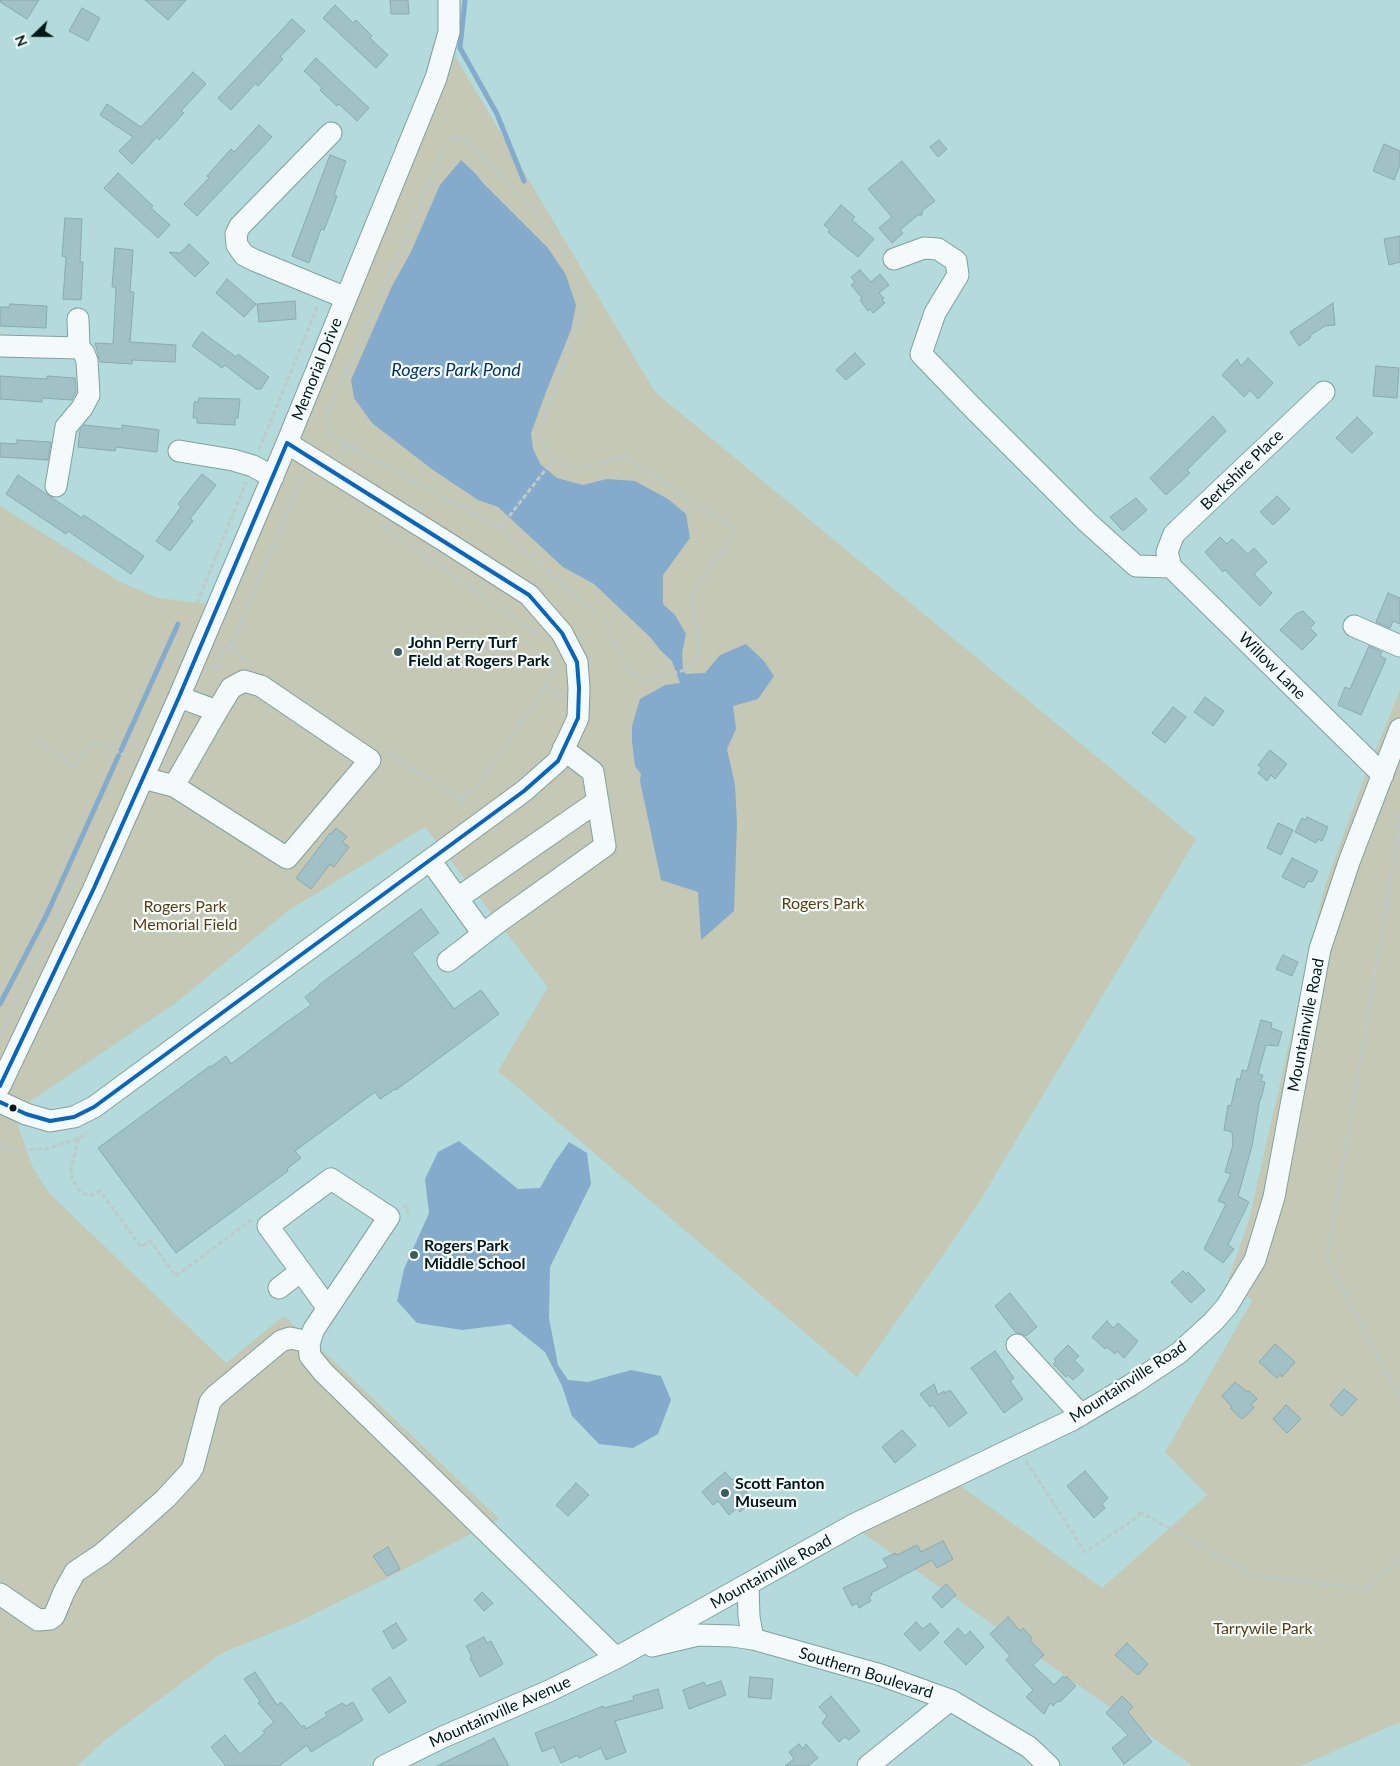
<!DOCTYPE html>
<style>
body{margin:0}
#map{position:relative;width:1400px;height:1766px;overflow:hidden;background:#b3dbdb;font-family:Lato,sans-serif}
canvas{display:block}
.north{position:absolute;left:10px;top:10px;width:50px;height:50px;-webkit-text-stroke:4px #f8ffff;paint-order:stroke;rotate:248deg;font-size:14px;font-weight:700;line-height:20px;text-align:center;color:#001718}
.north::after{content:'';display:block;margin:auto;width:18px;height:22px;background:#001718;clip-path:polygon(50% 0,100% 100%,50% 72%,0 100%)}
</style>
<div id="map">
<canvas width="1400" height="1766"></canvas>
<div class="north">N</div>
</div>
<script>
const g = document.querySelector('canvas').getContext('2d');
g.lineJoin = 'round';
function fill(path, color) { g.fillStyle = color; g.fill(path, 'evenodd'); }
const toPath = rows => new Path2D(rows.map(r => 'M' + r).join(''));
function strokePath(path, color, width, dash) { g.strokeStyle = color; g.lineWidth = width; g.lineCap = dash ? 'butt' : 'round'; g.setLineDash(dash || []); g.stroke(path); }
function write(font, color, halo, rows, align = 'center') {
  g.font = font + ' Lato,sans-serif'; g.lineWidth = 4.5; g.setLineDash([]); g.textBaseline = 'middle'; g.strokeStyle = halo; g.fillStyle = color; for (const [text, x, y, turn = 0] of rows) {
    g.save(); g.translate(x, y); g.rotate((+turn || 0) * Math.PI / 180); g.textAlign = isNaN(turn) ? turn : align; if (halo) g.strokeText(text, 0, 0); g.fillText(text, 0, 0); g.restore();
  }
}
const green = toPath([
 [455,56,655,392,1196,839,978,1204,925,1281,857,1377,498,1071,548,987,425,827,289,910,177,1002,25,1105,13,1112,34,1170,49,1193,226,1363,284,1316,337,1364,499,1519,395,1574,298,1622,222,1653,105,1740,77,1766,0,1766,0,506,120,582,158,598,224,606,317,391],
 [1400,690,1400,1722,1300,1766,1193,1766,856,1528,954,1481,1102,1588,1207,1495,1165,1452,1252,1301,1229,1278,1249,1220,1325,885,1364,779]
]);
const water = toPath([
 [461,160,475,173,483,183,548,248,566,275,576,305,571,330,546,392,531,433,533,449,541,465,557,478,583,485,607,479,635,481,668,499,686,514,690,538,663,575,663,604,675,615,686,634,682,653,683,668,685,674,705,673,720,655,746,644,764,661,774,676,758,699,733,706,736,729,727,749,735,785,737,824,734,911,701,940,698,892,661,880,640,781,641,774,635,766,632,742,632,726,640,699,665,685,680,683,672,661,661,651,651,638,594,584,563,567,498,507,478,500,433,470,372,423,354,398,351,380,392,286,410,254,440,185],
 [459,1141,518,1189,540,1188,554,1163,569,1142,587,1153,591,1184,550,1267,549,1318,558,1365,568,1380,588,1382,631,1370,661,1376,671,1400,658,1434,633,1448,599,1444,572,1416,562,1386,545,1352,510,1324,462,1330,417,1323,397,1301,404,1269,429,1213,425,1179,438,1152]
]);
const stream = toPath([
 [465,0,460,48,497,114,524,181],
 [0,1004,47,914,178,624]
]);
const building = toPath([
 [0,0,39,0,27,19,0,2,0,0],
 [145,0,186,0,168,20,145,0],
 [390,0,408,0,409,14,391,14,390,0],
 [335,5,353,23,356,20,372,36,370,38,388,55,376,68,323,18,335,5],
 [82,8,100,18,88,41,69,31,82,8],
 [292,19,305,31,280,57,283,59,258,86,256,83,231,110,218,98,292,19],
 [316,58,369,108,357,121,339,104,337,106,320,90,322,88,304,71,316,58],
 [193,72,206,84,181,111,184,113,159,140,157,137,132,164,119,151,133,137,100,115,107,104,141,127,193,72],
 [259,125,272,137,197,216,184,204,209,178,207,176,231,149,234,152,259,125],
 [939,140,947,149,938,157,930,147,939,140],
 [1384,144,1400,151,1400,165,1394,180,1373,171,1384,144],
 [330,155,346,161,334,195,337,196,324,230,321,229,309,263,292,256,330,155],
 [902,161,935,201,922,211,922,215,918,215,900,230,903,233,892,243,879,228,892,217,868,189,902,161],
 [118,173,153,206,151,208,170,225,158,238,104,188,118,173],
 [841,205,855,217,852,220,874,239,858,257,830,234,828,232,830,230,824,225,841,205],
 [65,218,82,219,80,262,83,262,81,300,63,299,66,257,62,256,65,218],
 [1400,236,1400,262,1389,265,1384,239,1400,236],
 [189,244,209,263,195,277,169,252,180,253,189,244],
 [115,248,133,250,130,292,134,292,130,342,176,345,175,362,132,360,132,364,100,362,95,343,113,344,116,287,112,287,115,248],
 [860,270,871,282,880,274,889,285,879,293,884,298,882,300,885,303,873,313,870,309,868,311,860,300,862,298,851,285,855,282,851,277,860,270],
 [227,279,256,304,244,317,216,293,227,279],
 [295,301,296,319,259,322,257,304,295,301],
 [1333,303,1335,325,1325,326,1309,336,1311,337,1309,339,1299,346,1290,332,1333,303],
 [10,304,47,306,46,328,0,326,0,307,9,307,10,304],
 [202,332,236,357,238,354,269,377,261,389,256,389,225,365,222,368,192,346,202,332],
 [855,353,865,364,846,380,836,370,855,353],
 [1248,358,1273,383,1258,399,1250,390,1244,397,1222,375,1237,359,1241,366,1248,358],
 [1376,366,1399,368,1397,398,1373,396,1376,366],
 [0,376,47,379,47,376,75,378,76,392,72,400,42,398,42,402,0,399,0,376],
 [199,398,240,399,238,418,235,418,235,425,197,423,197,418,193,418,194,402,198,402,199,398],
 [1213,416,1226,431,1187,470,1190,473,1166,495,1150,478,1213,416],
 [1357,417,1373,433,1352,453,1336,438,1357,417],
 [84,425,122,429,122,425,159,430,157,452,116,447,115,451,78,447,80,430,84,425],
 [17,440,51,442,48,460,0,457,0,443,17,444,17,440],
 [202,474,216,485,190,519,193,521,170,551,156,541,181,507,178,504,202,474],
 [18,475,82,518,84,515,144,556,131,574,68,531,66,534,6,494,18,475],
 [1277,496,1290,509,1273,525,1260,512,1277,496],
 [1136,498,1147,510,1123,531,1110,517,1136,498],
 [1220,537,1227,544,1232,539,1248,554,1254,548,1267,562,1254,574,1272,593,1260,606,1225,570,1223,572,1205,552,1220,537],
 [1388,593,1400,598,1400,624,1393,621,1390,628,1376,622,1388,593],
 [1303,611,1315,623,1310,628,1317,635,1302,650,1280,630,1296,614,1303,611],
 [1369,646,1382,652,1380,656,1386,659,1361,715,1338,705,1345,687,1350,689,1369,646],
 [1205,697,1224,711,1213,726,1194,712,1205,697],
 [1173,707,1186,717,1165,743,1152,733,1173,707],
 [1270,750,1287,764,1275,779,1271,775,1267,781,1258,773,1262,768,1258,765,1270,750],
 [1307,817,1328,827,1322,841,1318,839,1316,843,1295,832,1302,818,1306,820,1307,817],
 [1278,823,1293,830,1281,855,1267,848,1278,823],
 [336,828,347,837,342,842,349,847,334,867,330,864,311,889,296,878,330,833,331,834,336,828],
 [1292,858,1318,871,1312,882,1308,881,1304,888,1282,877,1292,858],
 [421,909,439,933,412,953,454,1009,481,990,499,1014,396,1090,395,1089,380,1099,375,1092,295,1151,301,1158,287,1169,288,1171,176,1253,98,1148,210,1066,211,1067,226,1056,231,1064,284,1024,311,1005,305,997,319,986,319,985,421,909],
 [1283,955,1298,962,1292,976,1276,969,1283,955],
 [1261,1020,1272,1023,1271,1028,1282,1032,1278,1046,1266,1045,1258,1074,1263,1075,1261,1081,1265,1082,1261,1099,1260,1099,1252,1146,1238,1196,1249,1202,1228,1245,1234,1249,1223,1263,1204,1249,1226,1204,1218,1201,1231,1174,1225,1172,1233,1145,1232,1132,1224,1130,1228,1105,1231,1106,1237,1078,1240,1080,1242,1070,1247,1071,1261,1020],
 [1183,1271,1186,1274,1188,1272,1205,1290,1191,1303,1171,1282,1183,1271],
 [1010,1293,1037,1327,1026,1336,1021,1333,1016,1333,995,1306,1010,1293],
 [1107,1321,1113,1328,1118,1323,1138,1341,1124,1358,1117,1351,1115,1354,1107,1347,1105,1349,1092,1337,1107,1321],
 [1275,1344,1295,1362,1282,1377,1280,1374,1277,1378,1259,1362,1275,1344],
 [1068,1345,1079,1356,1074,1360,1084,1370,1073,1380,1068,1375,1066,1377,1053,1364,1056,1361,1054,1359,1068,1345],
 [995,1351,1014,1378,1010,1381,1023,1399,1004,1413,971,1368,995,1351],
 [1235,1382,1247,1392,1249,1391,1257,1399,1251,1404,1254,1408,1242,1419,1230,1408,1232,1407,1222,1396,1235,1382],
 [934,1384,938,1395,944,1391,945,1393,950,1390,967,1413,949,1427,933,1405,930,1407,920,1394,934,1384],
 [1344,1389,1357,1399,1342,1416,1330,1405,1344,1389],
 [1286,1405,1301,1419,1287,1433,1273,1419,1286,1405],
 [902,1430,916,1445,895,1463,882,1447,902,1430],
 [1085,1471,1108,1498,1102,1504,1105,1508,1094,1518,1067,1486,1085,1471],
 [725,1472,732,1480,735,1478,748,1494,747,1495,752,1502,740,1512,737,1508,729,1515,718,1501,713,1505,702,1492,725,1472],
 [576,1483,589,1495,568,1516,556,1505,576,1483],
 [943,1541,953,1559,937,1568,932,1560,871,1593,872,1595,869,1597,871,1601,859,1608,857,1603,852,1606,843,1588,888,1567,883,1559,895,1553,897,1555,917,1545,921,1552,943,1541],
 [388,1547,400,1569,387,1576,373,1556,388,1547],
 [946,1584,956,1595,942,1608,932,1597,946,1584],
 [482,1592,493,1603,484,1611,474,1600,482,1592],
 [1008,1617,1020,1631,1023,1628,1032,1638,1030,1640,1044,1655,1033,1665,1054,1685,1063,1676,1065,1678,1066,1676,1076,1686,1060,1702,1058,1701,1053,1706,1050,1703,1044,1714,1026,1697,1033,1690,1006,1660,1010,1656,990,1634,1008,1617],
 [916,1622,923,1629,930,1623,939,1633,920,1651,904,1634,916,1622],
 [396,1623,407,1640,393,1649,383,1631,396,1623],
 [958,1628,965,1636,970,1631,984,1647,966,1665,944,1642,958,1628],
 [484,1637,487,1643,491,1641,503,1664,480,1677,470,1658,472,1657,466,1646,484,1637],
 [1127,1643,1148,1664,1138,1675,1115,1655,1127,1643],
 [255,1672,277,1705,281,1702,302,1727,304,1725,306,1729,327,1716,325,1713,342,1703,346,1706,353,1702,363,1720,311,1752,307,1745,279,1766,226,1766,211,1747,225,1735,240,1754,265,1733,263,1731,274,1722,258,1703,260,1701,244,1679,255,1672],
 [390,1677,406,1702,389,1713,372,1689,390,1677],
 [750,1677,773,1679,771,1699,748,1697,750,1677],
 [721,1681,726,1695,689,1709,683,1690,704,1682,706,1686,721,1681],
 [658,1689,663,1708,615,1721,626,1752,606,1760,601,1748,579,1758,578,1755,561,1763,554,1747,542,1752,535,1733,603,1706,604,1708,634,1700,633,1696,658,1689],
 [831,1696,860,1731,849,1740,845,1737,839,1742,822,1723,827,1716,819,1707,831,1696],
 [1122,1696,1133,1707,1128,1712,1152,1742,1124,1764,1112,1748,1128,1735,1106,1713,1122,1696],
 [494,1738,509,1766,437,1766,474,1748,494,1738],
 [799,1744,803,1749,806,1744,818,1758,808,1766,785,1766,794,1759,789,1752,799,1744]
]);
const path = toPath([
 [456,137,464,138,526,202,563,251,577,278,585,308,545,416,542,435,544,449,553,460,566,467,579,469,624,456,695,504,734,528,733,534,693,593,691,604,698,636,697,659,685,670,643,681,627,667,603,619,548,572,500,528,331,436,325,419,447,142,456,137],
 [259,450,318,305],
 [341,457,348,445],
 [381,525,538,635],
 [500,528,553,460],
 [197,603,246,482],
 [232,645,234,652,253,664],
 [211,670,219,664,222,656,221,652,232,645,301,479,309,479],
 [545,687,555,670,550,651],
 [39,742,74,767,89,745,94,742,107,746,133,760],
 [385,751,459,799,466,807],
 [459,799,479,785,545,687,562,698],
 [1400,809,1397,838,1400,840],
 [1397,838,1327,1259,1389,1378,1400,1396],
 [0,1035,81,868],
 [79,1138,71,1168,72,1179,78,1189,84,1194,93,1195,100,1191,141,1247,150,1241,176,1276,251,1220],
 [0,1146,13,1150,46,1149,79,1138,87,1133],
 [403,1205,409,1209,406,1215],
 [1026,1461,1085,1552,1139,1516,1138,1511,1256,1576,1366,1589,1400,1558]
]);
const minor = toPath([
 [331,133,240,226,236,234,237,245,244,255,254,260,346,298],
 [894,259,924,248,938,249,956,261,958,275,935,313,921,354,971,406,1087,522,1136,566,1171,567],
 [0,346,79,348,78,319],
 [1324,392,1174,534,1167,552,1171,567,1383,775],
 [179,451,233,460,253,466,273,477],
 [56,486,66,427,82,408,89,395,87,361,84,353,79,348],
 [1354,626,1400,646],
 [143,778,174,786,287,858,370,760,261,686,244,681,231,688,217,711,179,697],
 [174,786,217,711],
 [430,860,483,934],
 [458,898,598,801],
 [448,961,500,921,605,846,593,772,563,749],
 [0,1086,94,888,179,697,287,443,436,78,449,32,449,0],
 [0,1102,26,1114,50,1121,74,1117,94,1107,524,791,558,761,578,718,579,688,577,662,562,633,529,595,440,538,287,443],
 [279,1288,301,1271],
 [327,1307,268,1226,331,1179,389,1217,314,1329,309,1343,310,1356,323,1372,616,1658],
 [1017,1345,1081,1415],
 [748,1585,749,1617,753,1639],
 [0,1594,38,1620,50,1619,54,1616,64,1592,75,1572,102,1554,139,1522,165,1499,190,1472,193,1467,210,1402,215,1396,281,1341,290,1338,310,1342],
 [652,1646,698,1635,733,1636,753,1639,881,1675,950,1700,1029,1747,1049,1766],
 [384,1766,443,1737,549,1691,616,1658,855,1524,1072,1420,1131,1385,1179,1353,1213,1322,1227,1306,1255,1260,1274,1197,1320,949,1349,862,1400,729],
 [868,1766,950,1700]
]);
const bus1 = toPath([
 [0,1086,94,888,179,697,287,443],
 [0,1102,26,1114,50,1121,74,1117,94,1107,524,791,558,761,578,718,579,688,577,662,562,633,529,595,287,443]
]);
const markers = [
 [398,652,5,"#3f5c5c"],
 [13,1108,4.5,"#001718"],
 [414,1255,5,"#3f5c5c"],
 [725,1493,5,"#3f5c5c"]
];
const streetNames = [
 ["Memorial Drive",317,369,-68],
 ["Berkshire Place",1242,470,-44],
 ["Willow Lane",1272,666,45],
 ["Mountainville Road",1306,1025,-79],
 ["Mountainville Road",1128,1382,-33],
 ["Mountainville Road",771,1572,-29],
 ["Southern Boulevard",866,1673,17],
 ["Mountainville Avenue",500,1712,-24]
];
const poiNames = [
 ["John Perry Turf",408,643],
 ["Field at Rogers Park",408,661],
 ["Rogers Park",424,1246],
 ["Middle School",424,1264],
 ["Scott Fanton",735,1484],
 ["Museum",735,1502]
];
const parkNames = [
 ["Rogers Park",823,904],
 ["Rogers Park",185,907],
 ["Memorial Field",185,925],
 ["Tarrywile Park",1263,1629]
];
const waterNames = [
 ["Rogers Park Pond",456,370]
];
fill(green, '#c4c8b4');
fill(water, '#85abcc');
strokePath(stream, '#85abcc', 5);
fill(building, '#a0c1c5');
strokePath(building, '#8baaad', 1);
strokePath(minor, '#80a0a0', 23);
strokePath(path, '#becaca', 3, [5, 2.5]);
strokePath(minor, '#f4fafa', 21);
strokePath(bus1, '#0065bd', 4);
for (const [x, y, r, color] of markers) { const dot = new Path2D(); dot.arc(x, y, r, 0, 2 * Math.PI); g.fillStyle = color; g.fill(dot); strokePath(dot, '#f8ffff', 2); }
write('16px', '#001718', '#f8ffff', streetNames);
write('bold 16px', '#001718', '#f8ffff', poiNames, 'left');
write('16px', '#573c12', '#f8ffff', parkNames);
write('italic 18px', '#00336c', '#f8ffff', waterNames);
</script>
